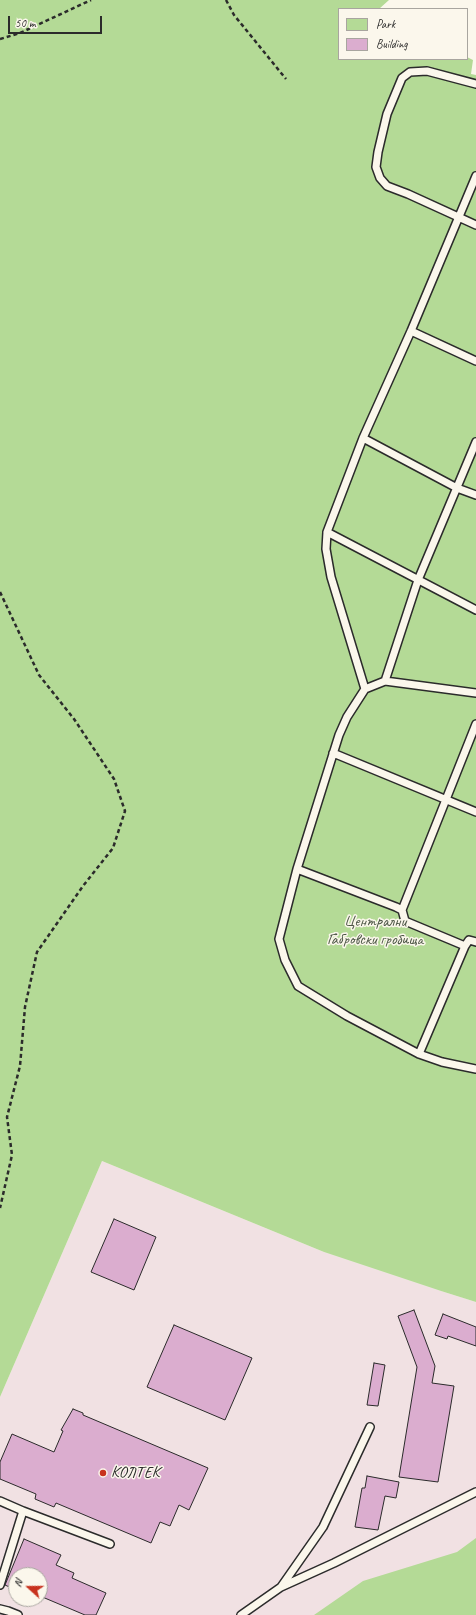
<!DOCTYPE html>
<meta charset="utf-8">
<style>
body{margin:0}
#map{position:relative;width:476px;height:1615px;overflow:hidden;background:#fbf7ec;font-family:Caveat,sans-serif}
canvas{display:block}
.legend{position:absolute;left:338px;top:8px;width:130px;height:52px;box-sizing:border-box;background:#fbf7ec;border:1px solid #a8a59f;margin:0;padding:5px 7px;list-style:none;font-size:12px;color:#2b2b2b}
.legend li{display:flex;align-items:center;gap:8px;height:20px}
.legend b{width:20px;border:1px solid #a8a59f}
.north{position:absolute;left:8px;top:1567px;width:40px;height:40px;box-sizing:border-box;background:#fbf7ec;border:1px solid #a8a59f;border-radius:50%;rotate:291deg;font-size:11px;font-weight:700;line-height:16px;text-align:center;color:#2b2b2b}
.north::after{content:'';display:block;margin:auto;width:14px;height:18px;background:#c8321e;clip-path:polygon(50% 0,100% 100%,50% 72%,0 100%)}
.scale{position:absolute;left:8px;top:16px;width:94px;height:18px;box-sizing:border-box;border:2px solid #2b2b2b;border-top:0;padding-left:5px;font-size:12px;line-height:14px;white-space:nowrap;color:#2b2b2b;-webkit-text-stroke:3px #fbf7ec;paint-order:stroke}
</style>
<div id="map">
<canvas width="476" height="1615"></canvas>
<ul class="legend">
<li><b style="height:11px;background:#b4da96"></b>Park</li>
<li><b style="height:11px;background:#dbadcf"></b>Building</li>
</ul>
<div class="north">N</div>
<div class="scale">50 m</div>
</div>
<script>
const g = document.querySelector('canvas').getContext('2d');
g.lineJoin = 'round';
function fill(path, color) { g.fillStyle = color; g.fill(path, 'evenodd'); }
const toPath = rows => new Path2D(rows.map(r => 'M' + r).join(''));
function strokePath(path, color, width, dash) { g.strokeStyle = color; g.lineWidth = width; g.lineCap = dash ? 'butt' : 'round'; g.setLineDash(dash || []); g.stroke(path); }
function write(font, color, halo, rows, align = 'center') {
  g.font = font + ' Caveat,sans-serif'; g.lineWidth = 3; g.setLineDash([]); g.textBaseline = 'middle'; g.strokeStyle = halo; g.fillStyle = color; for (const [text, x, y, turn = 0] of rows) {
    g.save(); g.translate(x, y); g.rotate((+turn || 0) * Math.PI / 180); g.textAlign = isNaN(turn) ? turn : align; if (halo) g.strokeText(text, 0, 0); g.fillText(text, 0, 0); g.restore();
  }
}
const built = toPath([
 [102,1161,324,1252,441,1291,476,1302,476,1615,0,1615,0,1397],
 [16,1575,40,1575,40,1599,16,1599]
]);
const green = toPath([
 [0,0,389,0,379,9,339,9,339,59,467,59,467,57,473,60,471,74,476,75,476,1302,441,1291,324,1252,102,1161,0,1397],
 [476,1538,476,1615,314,1615,363,1581,457,1552]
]);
const building = toPath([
 [114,1219,156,1237,134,1290,91,1272,114,1219],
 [414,1310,435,1366,432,1383,454,1386,438,1482,399,1477,417,1367,398,1316,414,1310],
 [443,1314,476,1327,476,1346,448,1336,447,1339,435,1335,443,1314],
 [174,1325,252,1358,225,1420,147,1387,174,1325],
 [374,1363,385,1365,378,1406,367,1405,374,1363],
 [73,1409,83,1413,83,1415,208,1468,189,1510,179,1505,170,1526,160,1522,151,1543,56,1503,54,1507,35,1499,36,1494,0,1479,0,1462,12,1434,54,1452,63,1431,61,1430,73,1409],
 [367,1476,399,1482,396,1498,385,1496,378,1530,355,1527,362,1488,365,1488,367,1476],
 [24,1539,61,1555,56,1565,74,1573,72,1578,106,1593,96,1615,85,1615,40,1596,40,1575,16,1575,16,1590,5,1585,24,1539]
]);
const path = toPath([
 [226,0,234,15,286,79],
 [0,39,20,33,91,0],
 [0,592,39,675,74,719,114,779,125,811,113,848,83,886,37,952,25,1007,20,1066,7,1117,12,1155,0,1208]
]);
const lane = toPath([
 [476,84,427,71,410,72,402,78,387,114,378,152,376,167,380,178,387,186,408,194,476,225],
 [411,331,476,361],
 [363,438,457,488,476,495],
 [327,532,476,610],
 [385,681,418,580,476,442],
 [365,689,331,577,326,549,327,532,363,438,411,331,476,176],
 [476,693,385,681,365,689,347,717,339,735,297,869,396,907,402,910,405,921,465,946,469,940,476,942],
 [333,753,476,812],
 [297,869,279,939,285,960,298,986,347,1016,419,1054,442,1062,476,1069],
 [402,910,476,724],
 [419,1054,465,946],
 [0,1501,23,1511],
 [0,1585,23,1511,110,1544],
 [281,1587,323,1527,370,1427],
 [0,1609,8,1611,18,1615],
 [241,1615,281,1587,334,1563,476,1492]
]);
const markers = [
 [103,1473,4,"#c8321e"]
];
const parkNames = [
 ["Централни",375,922],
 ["Габровски гробища",375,940]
];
const poiNames = [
 ["КОЛТЕК",111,1473]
];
fill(built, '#f1e1e3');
fill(green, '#b4da96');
fill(building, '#dbadcf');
strokePath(building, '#2b2b2b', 1);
strokePath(lane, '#2b2b2b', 10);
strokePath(path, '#2b2b2b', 2.5, [4, 3]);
strokePath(lane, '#fbf7ec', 7);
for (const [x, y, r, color] of markers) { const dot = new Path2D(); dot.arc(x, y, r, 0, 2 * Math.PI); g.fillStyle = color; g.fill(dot); strokePath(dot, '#fbf7ec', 1.5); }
write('16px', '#4d5746', '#fbf7ec', parkNames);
write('16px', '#2b2b2b', '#fbf7ec', poiNames, 'left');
</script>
